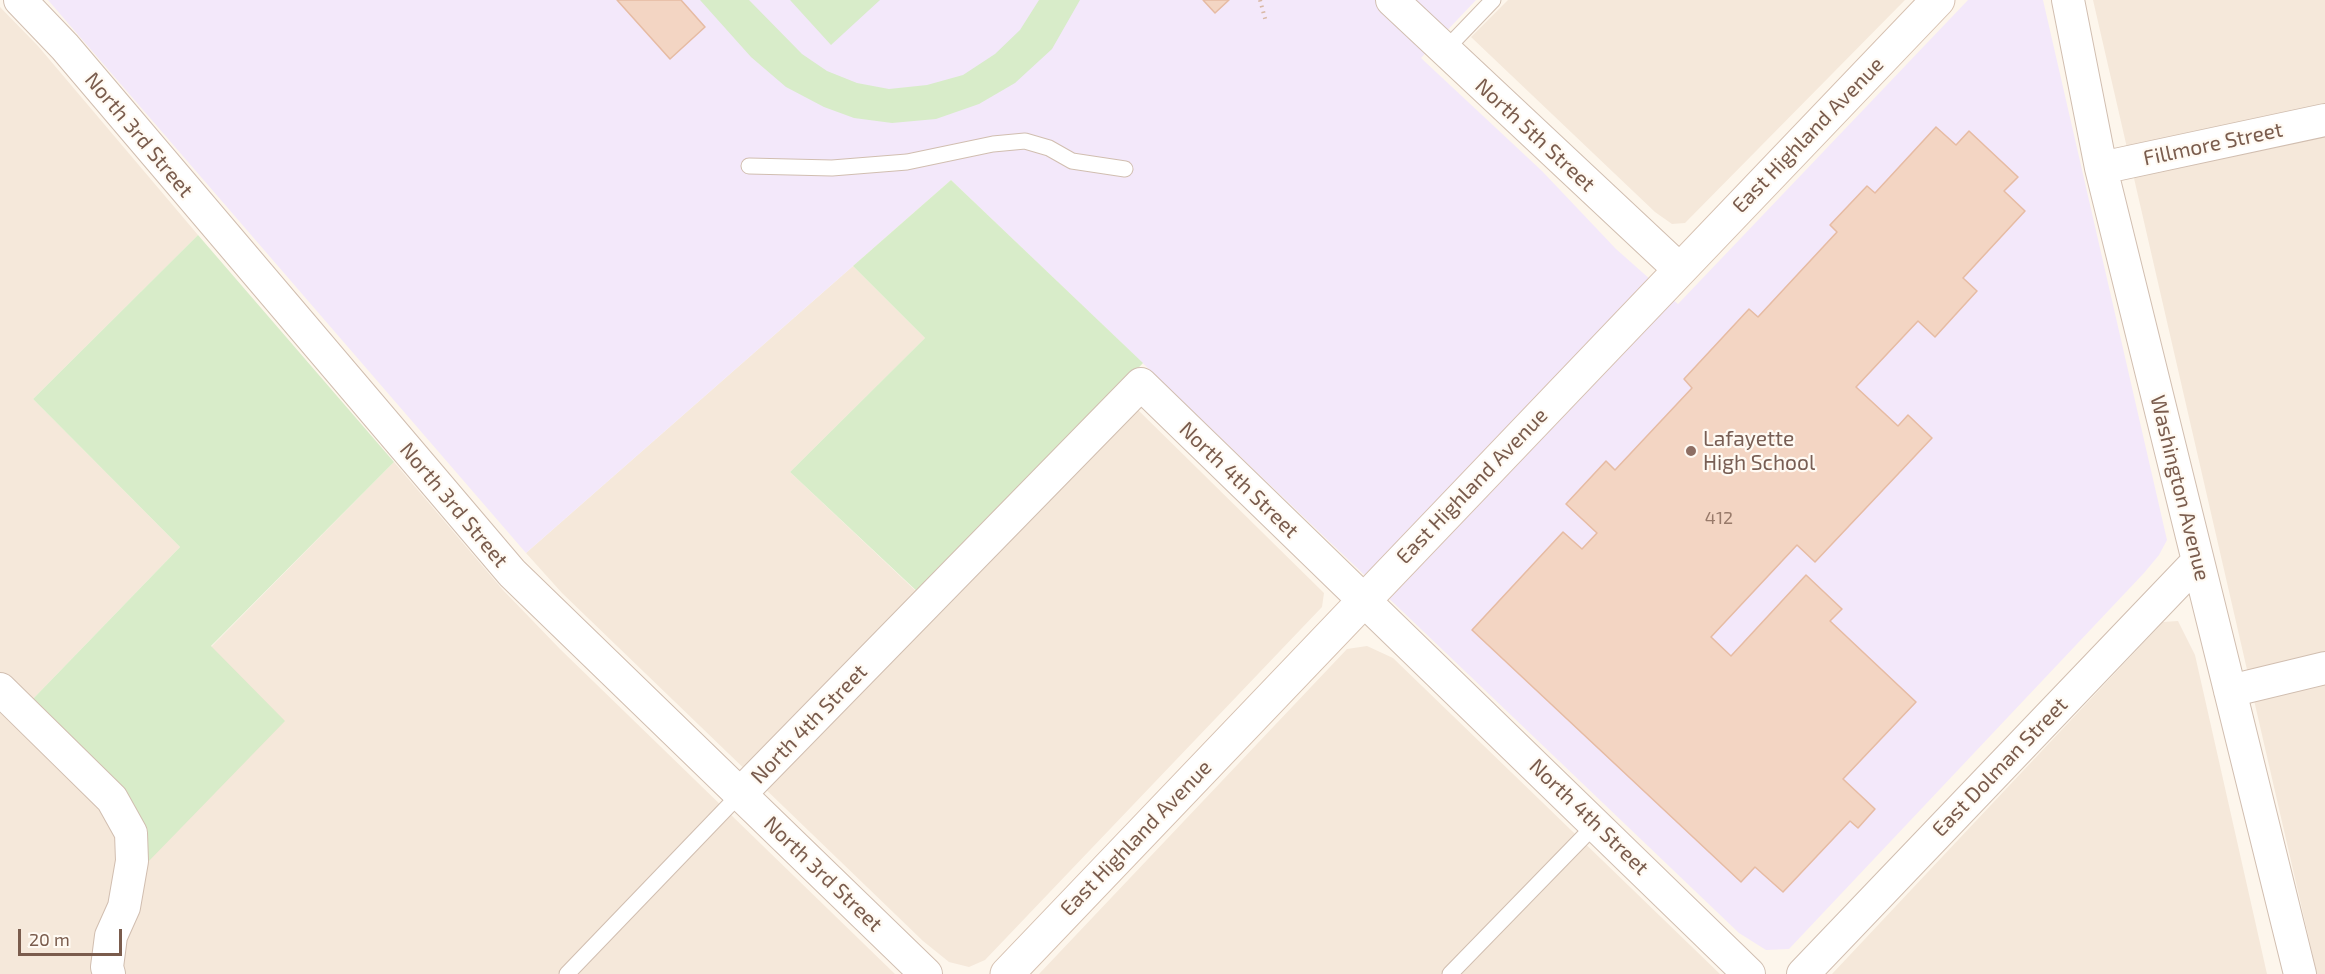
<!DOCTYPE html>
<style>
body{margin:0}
#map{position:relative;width:2325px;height:974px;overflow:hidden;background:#fdf6ec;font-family:"Exo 2",sans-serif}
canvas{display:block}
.scale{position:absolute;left:18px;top:929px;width:104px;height:27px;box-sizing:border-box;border:3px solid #7a5c4d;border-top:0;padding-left:8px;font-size:18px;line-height:21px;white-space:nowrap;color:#7a5c4d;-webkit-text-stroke:4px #fffaf3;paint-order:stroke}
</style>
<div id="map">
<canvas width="2325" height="974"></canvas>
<div class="scale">20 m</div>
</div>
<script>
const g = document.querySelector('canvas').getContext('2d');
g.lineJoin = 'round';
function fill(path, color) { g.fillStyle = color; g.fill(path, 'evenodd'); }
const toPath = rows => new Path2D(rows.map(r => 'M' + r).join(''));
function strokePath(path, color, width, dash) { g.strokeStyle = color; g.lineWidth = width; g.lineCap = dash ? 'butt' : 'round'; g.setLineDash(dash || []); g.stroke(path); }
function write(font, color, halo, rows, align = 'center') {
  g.font = font + ' "Exo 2",sans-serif'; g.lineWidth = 4.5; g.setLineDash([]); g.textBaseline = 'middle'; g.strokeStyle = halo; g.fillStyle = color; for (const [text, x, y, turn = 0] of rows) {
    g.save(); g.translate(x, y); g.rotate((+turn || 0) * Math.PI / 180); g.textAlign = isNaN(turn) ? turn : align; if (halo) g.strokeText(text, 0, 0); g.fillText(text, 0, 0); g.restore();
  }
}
const residential = toPath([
 [1508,0,1905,0,1685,223,1672,224,1655,212,1471,37],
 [2093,0,2325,0,2325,974,2317,974],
 [0,7,38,46,198,235,33,399,180,547,30,702,211,647,394,462,503,590,560,649,895,974,0,974],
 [853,266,925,338,790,472,936,610,1135,407,1324,593,1322,607,985,960,969,967,949,962,923,941,562,593,526,553],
 [2178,621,2195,655,2267,974,1832,974,2163,622],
 [1367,646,1393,658,1720,974,1039,974,1347,649]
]);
const education = toPath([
 [48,0,1476,0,1421,58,1542,171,1616,249,1678,304,1968,0,2043,0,2167,540,2159,555,2144,573,1789,949,1766,950,1739,933,951,180,526,553]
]);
const green = toPath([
 [700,0,749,0,802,54,827,71,857,83,889,89,927,85,963,75,995,54,1020,30,1039,0,1080,0,1052,49,1015,83,979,104,936,119,892,123,854,118,824,107,786,87,751,57],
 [790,0,880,0,831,45],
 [951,180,1143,363,921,595,790,472,925,338,853,266],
 [198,235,394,462,211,646,285,721,146,864,30,702,180,547,33,399]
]);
const building = toPath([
 [617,0,681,0,705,27,670,59,617,0],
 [1203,0,1229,0,1215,13,1203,0],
 [1936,127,1956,145,1969,131,2018,177,2004,191,2025,211,1963,278,1977,291,1935,337,1918,321,1856,387,1898,426,1908,415,1932,438,1815,562,1797,545,1711,637,1731,656,1806,575,1842,609,1830,621,1916,702,1843,779,1875,809,1858,828,1850,821,1783,892,1755,867,1741,882,1472,630,1563,532,1582,549,1597,533,1566,504,1606,461,1615,470,1692,388,1684,379,1749,309,1758,317,1837,232,1830,225,1867,186,1875,193,1936,127]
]);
const path = toPath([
 [1260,0,1266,22]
]);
const lane = toPath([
 [1445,50,1493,0],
 [749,166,832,168,907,162,993,144,1025,141,1049,148,1072,161,1125,169],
 [567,974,740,794],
 [1450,974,1596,824]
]);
const street = toPath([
 [20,0,65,47,512,573,926,974],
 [1392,0,1679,269],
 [2068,0,2101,168,2300,974],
 [2101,168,2325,120],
 [0,689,112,799,131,833,132,861,124,907,111,936,107,967,109,974],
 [2230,691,2325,668],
 [740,794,1141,384,1749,974],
 [1803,974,2198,561]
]);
const secondary = toPath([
 [1007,974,1938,0]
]);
const markers = [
 [1691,451,6,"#8d6e63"]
];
const numberNames = [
 ["412",1719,518]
];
const streetNames = [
 ["North 3rd Street",139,135,50],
 ["North 5th Street",1535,135,43],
 ["East Highland Avenue",1808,135,-46],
 ["Fillmore Street",2213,144,-12],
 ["North 4th Street",1239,480,44],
 ["East Highland Avenue",1472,486,-46],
 ["Washington Avenue",2180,488,76],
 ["North 3rd Street",454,505,50],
 ["North 4th Street",809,724,-46],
 ["East Dolman Street",2000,767,-46],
 ["North 4th Street",1589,817,44],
 ["East Highland Avenue",1136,838,-46],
 ["North 3rd Street",823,874,44]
];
const educationNames = [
 ["Lafayette",1703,439],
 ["High School",1703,463]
];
fill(residential, '#f5e8da');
fill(education, '#f3e8fa');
fill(green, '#d8ecc9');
fill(building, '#f3d5c3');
strokePath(building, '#e6bba3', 1.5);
strokePath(lane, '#d1beb0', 17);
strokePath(street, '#d1beb0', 34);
strokePath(secondary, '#d6c0b0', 35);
strokePath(path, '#d9b8a5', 4, [1.5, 4.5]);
strokePath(lane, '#fff', 15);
strokePath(street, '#fff', 32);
strokePath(secondary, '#fff', 33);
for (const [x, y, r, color] of markers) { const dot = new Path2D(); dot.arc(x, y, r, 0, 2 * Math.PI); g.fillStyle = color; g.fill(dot); strokePath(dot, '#fffaf3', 2); }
write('18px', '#987a6a', null, numberNames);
write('21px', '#7a5c4d', '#fffaf3', streetNames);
write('21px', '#785e54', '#fffaf3', educationNames, 'left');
</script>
